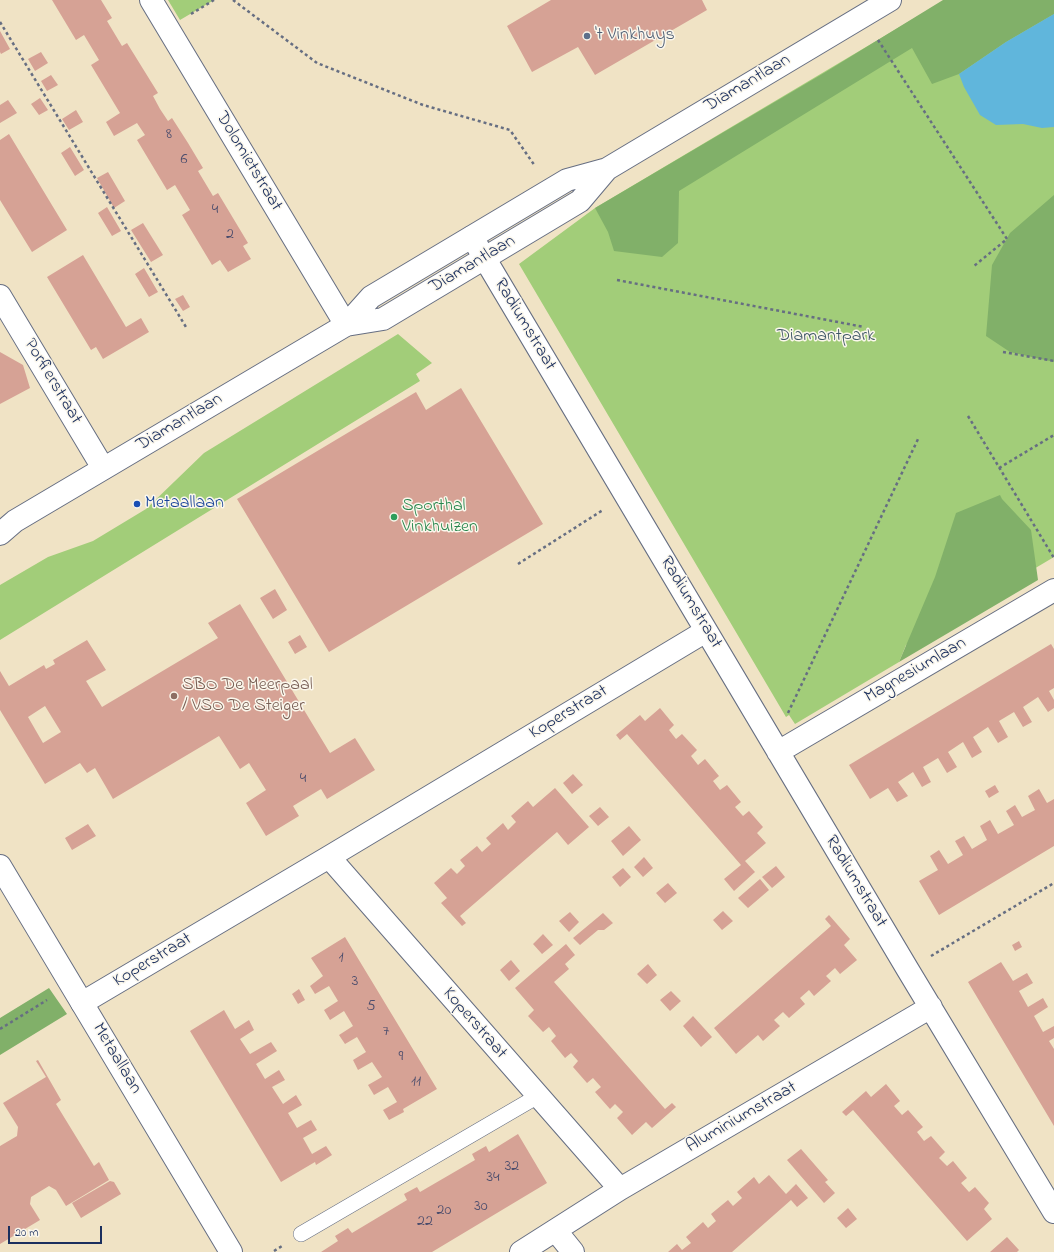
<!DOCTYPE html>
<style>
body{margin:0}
#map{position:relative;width:1054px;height:1252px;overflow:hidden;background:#f0e3c5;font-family:"Indie Flower",sans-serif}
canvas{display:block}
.scale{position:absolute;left:8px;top:1226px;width:94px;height:18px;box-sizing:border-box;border:2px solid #1b2f5e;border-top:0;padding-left:5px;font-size:12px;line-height:14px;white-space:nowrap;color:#1b2f5e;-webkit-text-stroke:3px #fbf7ec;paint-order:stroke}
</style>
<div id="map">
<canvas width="1054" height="1252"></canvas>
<div class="scale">20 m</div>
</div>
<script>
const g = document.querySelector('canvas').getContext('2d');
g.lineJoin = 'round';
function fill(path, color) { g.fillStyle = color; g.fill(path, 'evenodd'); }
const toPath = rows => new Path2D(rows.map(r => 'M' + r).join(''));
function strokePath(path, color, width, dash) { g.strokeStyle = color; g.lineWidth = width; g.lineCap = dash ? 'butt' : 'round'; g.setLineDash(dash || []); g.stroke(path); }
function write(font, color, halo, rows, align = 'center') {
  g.font = font + ' "Indie Flower",sans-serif'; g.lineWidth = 3; g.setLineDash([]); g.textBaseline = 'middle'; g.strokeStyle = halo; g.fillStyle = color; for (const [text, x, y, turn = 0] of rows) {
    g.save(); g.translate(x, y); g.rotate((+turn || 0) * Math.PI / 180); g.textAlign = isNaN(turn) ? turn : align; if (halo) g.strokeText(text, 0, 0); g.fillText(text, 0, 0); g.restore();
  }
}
const green = toPath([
 [168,0,214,0,180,20],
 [945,0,1054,0,1054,557,906,645,899,662,795,724,789,715,786,717,519,264,595,208],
 [398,334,432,363,416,374,420,381,0,640,0,585,48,557,93,541,146,509,204,453]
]);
const forest = toPath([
 [943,0,1054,0,1054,14,1006,42,959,74,932,84,912,48,679,191,678,243,662,257,614,251,608,232,595,208,824,73],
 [1054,195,1054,362,1010,352,986,336,992,265,1010,233],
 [1000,495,1002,499,1031,530,1038,580,899,662,935,577,956,513],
 [49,988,67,1014,0,1055,0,1018]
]);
const water = toPath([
 [1054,14,1054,127,1042,128,1023,124,996,125,980,115,964,87,959,74,1006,42]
]);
const building = toPath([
 [52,0,101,0,112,18,107,21,122,46,127,43,158,93,153,96,160,109,168,121,172,118,188,143,203,168,198,171,213,196,218,193,248,243,243,246,251,259,228,272,220,260,212,265,182,215,190,210,175,185,167,190,137,140,145,135,137,123,114,136,106,122,120,113,91,65,99,60,84,35,76,40],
 [551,0,702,0,707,10,595,75,578,47,532,72,507,26],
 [0,31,10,49,1,54,0,52],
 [41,52,48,63,35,71,28,59],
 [51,75,58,85,47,91,41,81],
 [40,98,48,110,39,115,31,104],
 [8,100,17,113,0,123,0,105],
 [76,110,83,122,69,130,62,119],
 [9,134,67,230,32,252,0,200,0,140],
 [70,147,84,170,75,176,61,153],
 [108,172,125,201,114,208,97,178],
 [107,207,121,231,112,236,98,213],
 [143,223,163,255,151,262,131,230],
 [83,255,126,327,141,318,149,332,103,359,96,347,91,350,47,277],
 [144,268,158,292,149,297,135,274],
 [183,295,190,307,183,311,175,299],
 [0,352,23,365,30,388,0,404],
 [461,388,543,524,329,652,237,499,416,392,426,410],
 [275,589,287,610,273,619,260,598],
 [240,604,330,753,355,738,375,770,327,799,321,789,293,806,299,816,266,836,246,803,266,790,249,763,240,769,219,736,113,799,95,768,87,773,80,763,45,784,0,710,0,671,9,686,44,665,46,669,55,664,53,660,87,640,106,670,86,681,102,707,218,638,208,623],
 [45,706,61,732,43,743,28,717],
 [300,635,307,647,295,654,288,642],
 [1051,644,1054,649,1054,688,1049,691,1054,700,1054,708,1048,712,1038,697,1023,707,1032,722,1023,727,1014,712,999,721,1008,737,998,743,988,727,973,737,982,752,972,758,963,742,948,752,957,767,947,773,938,758,923,767,931,782,922,787,913,772,898,782,908,796,897,802,888,788,870,799,849,765],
 [660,708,674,725,669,730,676,739,682,734,697,750,691,756,698,765,705,759,719,776,713,781,720,790,727,785,741,802,735,807,743,816,749,811,763,827,757,833,766,843,745,861,755,872,734,891,724,879,741,865,627,734,620,740,616,735,640,715,645,721],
 [573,774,583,785,572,794,563,783],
 [995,785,999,792,989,798,985,791],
 [555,788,589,827,568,845,557,832,460,916,466,923,462,926,441,903,447,898,434,883,451,868,457,874,465,866,460,860,477,846,482,852,491,844,486,838,503,823,508,830,516,822,511,816,528,801,533,807],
 [1039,789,1047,803,1054,799,1054,846,939,915,919,881,938,870,930,856,939,850,948,864,963,855,955,841,964,836,972,849,987,840,980,826,990,820,998,834,1014,825,1006,811,1015,805,1022,817,1035,810,1028,796],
 [600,807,609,817,598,826,589,816],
 [88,824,96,836,72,850,65,838],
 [629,826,641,840,623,856,611,841],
 [644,857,653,868,643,877,634,867],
 [776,866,785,877,772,888,762,877],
 [623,868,631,877,620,887,612,877],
 [760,879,769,890,748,908,738,898],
 [668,883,677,893,665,903,656,893],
 [723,911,733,921,722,930,713,920],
 [570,912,579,922,569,932,559,921],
 [603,913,613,923,604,930,598,930,580,945,573,938],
 [829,915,850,939,844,945,857,960,840,974,835,968,826,976,831,981,814,996,809,990,800,998,805,1004,789,1018,783,1012,774,1020,780,1026,763,1041,758,1035,736,1054,714,1028,831,926,825,919],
 [543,934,553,945,542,954,533,944],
 [345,937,437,1089,403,1109,404,1112,389,1120,383,1110,397,1102,388,1087,374,1095,368,1085,382,1077,372,1062,358,1070,353,1060,366,1052,357,1037,345,1044,339,1035,353,1026,344,1011,330,1020,324,1010,338,1001,329,986,315,994,310,986,323,976,311,958],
 [1019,941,1022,947,1015,951,1012,945],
 [566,944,575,955,565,964,569,969,554,982,665,1109,672,1103,676,1107,652,1128,646,1122,632,1135,617,1118,623,1112,615,1104,610,1109,595,1092,601,1087,593,1078,587,1083,573,1067,578,1061,571,1053,565,1058,551,1041,556,1036,549,1027,543,1032,528,1016,534,1010,515,988],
 [511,960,520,971,509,981,500,970],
 [1001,962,1013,981,1027,973,1033,983,1019,991,1028,1007,1043,998,1048,1007,1034,1016,1043,1032,1054,1026,1054,1038,1049,1041,1054,1049,1054,1126,968,982],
 [648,964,657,975,647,984,637,974],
 [299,989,305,1000,298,1004,292,994],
 [671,991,681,1001,670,1011,660,1000],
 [224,1010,235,1029,249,1020,254,1030,240,1039,250,1054,271,1042,277,1051,256,1064,265,1079,279,1070,285,1080,272,1087,283,1104,296,1095,302,1105,288,1113,297,1128,311,1120,317,1130,303,1138,312,1154,326,1146,332,1155,316,1165,315,1162,281,1182,190,1031],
 [693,1016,712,1037,701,1047,683,1026],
 [38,1060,61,1100,56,1104,94,1166,99,1162,109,1180,66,1206,56,1190,49,1186,31,1197,30,1204,40,1220,0,1244,0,1146,17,1136,18,1127,3,1103,46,1077,36,1061],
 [886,1084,900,1101,894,1106,902,1115,908,1110,923,1127,917,1132,924,1141,931,1136,945,1152,939,1158,947,1166,953,1161,967,1178,961,1183,969,1192,975,1187,989,1203,984,1209,992,1219,967,1241,853,1110,846,1116,842,1112,866,1091,871,1097],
 [518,1134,547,1183,432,1252,321,1252,338,1241,335,1236,348,1228,352,1233,407,1200,404,1194,417,1187,420,1192,475,1160,472,1154,486,1146,489,1152],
 [801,1149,828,1180,825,1182,835,1193,824,1203,787,1160],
 [769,1175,786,1194,796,1184,808,1198,797,1207,791,1200,732,1252,668,1252,677,1244,682,1250,691,1243,686,1237,703,1222,708,1228,716,1221,711,1214,728,1200,733,1206,742,1198,737,1192,754,1177,759,1184],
 [110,1181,114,1182,121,1194,81,1218,72,1203],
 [848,1208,857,1219,846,1228,837,1218],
 [1007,1237,1019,1250,1017,1252,990,1252]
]);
const path = toPath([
 [233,0,317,63,423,105,510,130,535,166],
 [191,14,214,0],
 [0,22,186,327],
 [878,40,1007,239,974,266],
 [617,280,864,327],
 [1003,352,1054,361],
 [968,416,1054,558],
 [999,468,1054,435],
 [518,564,603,510],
 [788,713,919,437],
 [931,956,1054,883],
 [0,1029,47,1000],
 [274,1251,282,1246]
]);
const service = toPath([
 [301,1234,538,1096]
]);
const minor = toPath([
 [151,0,346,325],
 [472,237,908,970,1054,1212],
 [0,296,103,468],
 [778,752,1054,590],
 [329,857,620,1189],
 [82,1003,329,857,706,631],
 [556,1231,573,1252],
 [521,1252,620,1189,931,1007]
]);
const tertiary = toPath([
 [346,325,383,319,580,201,607,169],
 [0,534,15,521,346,325,371,297,567,180,607,169,890,0],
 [0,866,231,1252]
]);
const markers = [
 [587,36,4,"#5c6f8a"],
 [137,504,4,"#1a4fb4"],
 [394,517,4,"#2e9e5b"],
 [174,696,4,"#8d6e63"]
];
const numberNames = [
 ["8",169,135],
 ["6",184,160],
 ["4",215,210],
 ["2",230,235],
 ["4",303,779],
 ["1",341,958],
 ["3",355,982],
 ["5",371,1007],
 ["7",386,1032],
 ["9",401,1057],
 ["11",416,1082],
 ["32",512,1167],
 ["34",493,1178],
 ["30",481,1207],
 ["20",444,1211],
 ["22",425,1222]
];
const serviceNames = [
 ["'t Vinkhuys",595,36]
];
const streetNames = [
 ["Diamantlaan",748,84,-31],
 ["Dolomietstraat",248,162,59],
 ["Diamantlaan",473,265,-31],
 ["Radiumstraat",524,325,59],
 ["Porfierstraat",52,382,59],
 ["Diamantlaan",180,423,-31],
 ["Radiumstraat",690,603,59],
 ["Magnesiumlaan",916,671,-30],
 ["Koperstraat",569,713,-31],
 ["Radiumstraat",855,882,59],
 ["Koperstraat",153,961,-31],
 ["Koperstraat",474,1024,49],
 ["Metaallaan",116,1059,59],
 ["Aluminiumstraat",742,1118,-30]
];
const parkNames = [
 ["Diamantpark",826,337]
];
const transitNames = [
 ["Metaallaan",145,504]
];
const leisureNames = [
 ["Sporthal",402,507],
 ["Vinkhuizen",402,528]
];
const educationNames = [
 ["SBO De Meerpaal",182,686],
 ["/ VSO De Steiger",182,707]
];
fill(green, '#a2cd79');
fill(forest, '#81b069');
fill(water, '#60b6dc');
fill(building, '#d6a295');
strokePath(service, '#666e82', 16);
strokePath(minor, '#666e82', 24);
strokePath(tertiary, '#666e82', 24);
strokePath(path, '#666e82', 2.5, [3, 3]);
strokePath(service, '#fff', 15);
strokePath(minor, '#fff', 22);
strokePath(tertiary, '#fff', 22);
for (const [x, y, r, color] of markers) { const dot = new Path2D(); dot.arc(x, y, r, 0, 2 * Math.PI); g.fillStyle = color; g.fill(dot); strokePath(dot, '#fbf7ec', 1.5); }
write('16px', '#4a4c6c', null, numberNames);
write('18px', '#4e5e75', '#fbf7ec', serviceNames, 'left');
write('18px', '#1b2f5e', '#fbf7ec', streetNames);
write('18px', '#3d5665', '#fbf7ec', parkNames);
write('18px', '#164399', '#fbf7ec', transitNames, 'left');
write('18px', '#27864d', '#fbf7ec', leisureNames, 'left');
write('18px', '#785e54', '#fbf7ec', educationNames, 'left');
</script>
